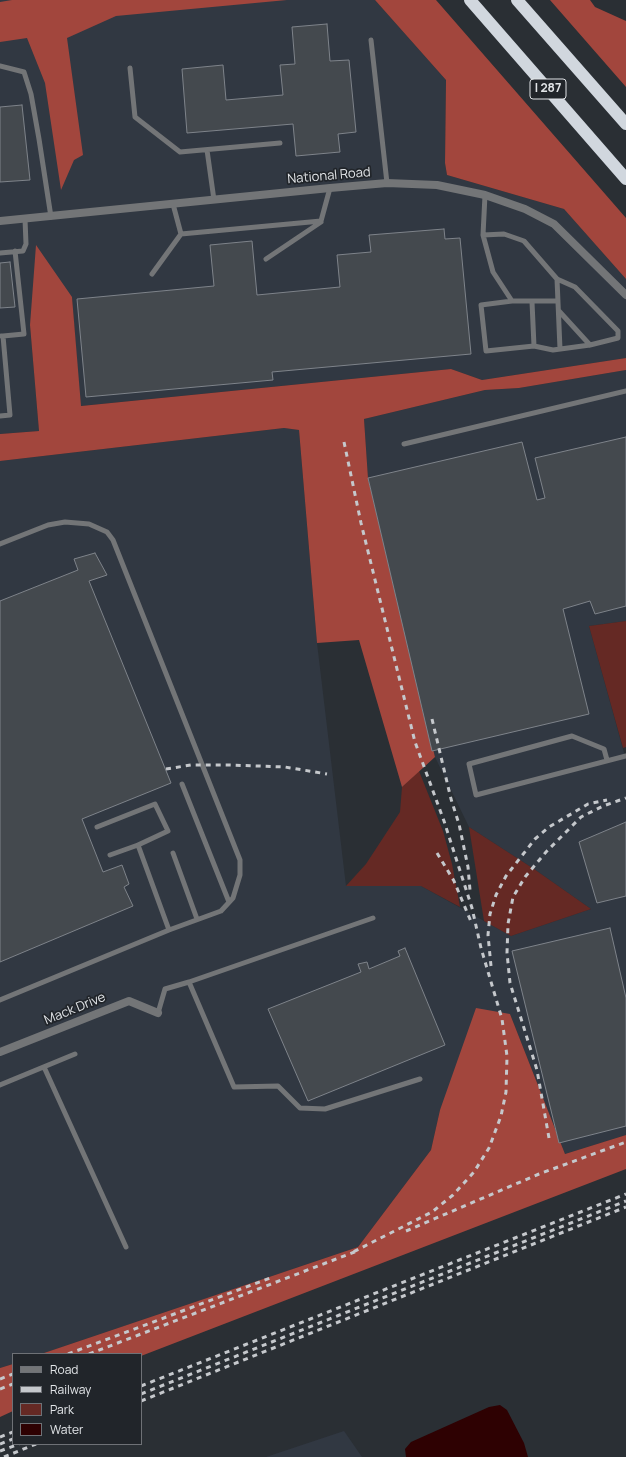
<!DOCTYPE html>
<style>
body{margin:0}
#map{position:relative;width:626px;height:1457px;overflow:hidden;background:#2a2f34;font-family:Manrope,sans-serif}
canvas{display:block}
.legend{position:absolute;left:12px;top:1353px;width:130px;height:92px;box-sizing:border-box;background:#21252a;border:1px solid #6e7176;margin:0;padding:5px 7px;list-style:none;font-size:12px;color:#e1e4e7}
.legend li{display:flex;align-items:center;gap:8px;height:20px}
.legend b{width:20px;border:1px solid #6e7176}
</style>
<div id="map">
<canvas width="626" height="1457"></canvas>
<ul class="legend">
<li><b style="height:5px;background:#737577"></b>Road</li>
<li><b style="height:5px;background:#c5c8cc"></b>Railway</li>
<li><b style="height:11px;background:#652924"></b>Park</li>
<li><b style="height:11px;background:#2e0102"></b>Water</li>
</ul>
</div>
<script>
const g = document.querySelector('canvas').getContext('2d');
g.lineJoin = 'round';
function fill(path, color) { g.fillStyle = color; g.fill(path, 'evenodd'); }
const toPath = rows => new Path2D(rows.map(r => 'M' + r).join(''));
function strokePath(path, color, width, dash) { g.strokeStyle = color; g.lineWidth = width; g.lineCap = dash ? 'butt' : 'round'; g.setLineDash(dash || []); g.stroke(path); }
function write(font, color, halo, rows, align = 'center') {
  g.font = font + ' Manrope,sans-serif'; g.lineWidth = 3.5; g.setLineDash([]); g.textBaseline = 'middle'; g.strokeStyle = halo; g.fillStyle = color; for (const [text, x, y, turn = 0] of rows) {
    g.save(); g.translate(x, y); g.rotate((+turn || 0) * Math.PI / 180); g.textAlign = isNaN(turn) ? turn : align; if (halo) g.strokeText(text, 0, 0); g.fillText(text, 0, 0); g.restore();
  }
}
const built = toPath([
 [0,0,375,0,446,80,445,163,447,175,564,209,626,279,626,358,482,380,451,369,80,406,72,297,30,325,39,431,0,434],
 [626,370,626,621,589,626,626,760,626,1135,565,1154,510,1014,440,1110,431,1150,358,1247,41,1354,13,1354,13,1364,0,1368,0,461,284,428,299,430,317,643,346,886,421,886,511,936,591,909,534,869,469,827,435,757,368,478,364,419,485,390,519,388],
 [344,1431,362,1457,266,1457]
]);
const green = toPath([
 [626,621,626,747,623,748,589,626],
 [419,771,443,831,452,864,460,907,421,886,346,886,366,864,400,812,402,787],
 [469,827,534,869,591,909,511,936,484,921]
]);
const forest = toPath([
 [12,0,287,0,116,16,67,38,83,155,74,160,61,190,45,83,27,38,0,42,0,2],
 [375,0,436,0,626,218,626,279,564,209,447,175,445,163,446,80],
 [550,0,590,0,595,7,626,21,626,87],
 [36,245,72,297,81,406,451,369,482,380,626,358,626,370,519,388,485,390,364,419,368,478,435,757,402,787,359,640,317,643,299,430,284,428,0,461,0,434,39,431,30,325],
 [476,1008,510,1014,565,1154,626,1135,626,1169,141,1356,141,1354,41,1354,358,1247,431,1150,440,1110],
 [13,1364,13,1411,0,1417,0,1368]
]);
const water = toPath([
 [500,1405,507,1410,524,1443,528,1457,406,1457,405,1449,411,1442,489,1407]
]);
const building = toPath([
 [327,24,330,61,349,60,356,132,338,134,340,152,296,156,293,124,187,133,182,69,223,65,226,100,283,95,280,65,295,64,292,27,327,24],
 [22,105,30,180,0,182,0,107,22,105],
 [444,229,445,239,460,238,471,354,272,372,273,380,86,397,77,299,214,286,210,245,252,241,257,295,340,287,337,255,371,252,369,235,444,229],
 [10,262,15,307,0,308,0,263,10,262],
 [626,437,626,606,595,614,590,601,563,609,589,714,432,751,368,478,522,442,537,500,545,498,535,458,626,437],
 [95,553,107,575,89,581,171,783,82,819,103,872,122,865,129,884,124,887,133,906,0,962,0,601,78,570,74,559,95,553],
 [626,822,626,896,597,903,579,842,626,822],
 [610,928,626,998,626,1126,559,1143,512,951,610,928],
 [405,948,445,1045,308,1101,268,1009,361,972,358,964,367,962,369,969,400,956,398,951,405,948]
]);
const service = toPath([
 [371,40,387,183],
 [0,66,24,72,31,94,39,139,51,217],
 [130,68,135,117,180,152,280,143],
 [207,150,214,200],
 [181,234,321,221,330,188],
 [483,235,493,272,512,301,481,305,486,351,534,346,553,350,590,345,618,338,618,331,575,287,557,279,524,241,504,234,483,235,485,195],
 [0,253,23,251,26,244,25,219],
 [266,259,321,222],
 [152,274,181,234,173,204],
 [557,279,560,349],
 [512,301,558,301],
 [532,302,534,346],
 [559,311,590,345],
 [3,336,24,334,15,251],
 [0,416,10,415,3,336,1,336],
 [404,444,626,391],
 [0,544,48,525,65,522,89,524,107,532,113,540,240,860,240,875,233,898,221,911,169,930,0,1000],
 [607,760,604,749,572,736,469,764,476,795,626,756],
 [182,784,229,902],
 [97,827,155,804,168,831,138,845,169,930],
 [173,853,197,919],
 [110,855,138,845],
 [189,982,373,918],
 [158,1013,165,989,189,982,234,1087,278,1086,300,1108,325,1109,420,1079],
 [44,1067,126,1247],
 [0,1085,75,1054]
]);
const minor = toPath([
 [0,221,330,188,387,183,437,185,485,195,525,209,554,224,626,295],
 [0,1052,129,1001,158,1013]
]);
const motorway = toPath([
 [470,0,626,179],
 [517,0,626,124]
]);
const rail = toPath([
 [344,442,361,523,415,742,444,821,472,908,481,948,502,1019,507,1056,506,1092,501,1116,489,1148,474,1172,453,1195,432,1212,353,1252],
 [432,719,451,799,459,824,468,867,470,890],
 [166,769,191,765,230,765,285,767,327,774],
 [437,853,454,881,472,924],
 [491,966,488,935,490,914,496,895,506,876,535,839,549,827,588,804,607,800],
 [549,1138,537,1070,510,983,507,953,508,924,513,897,525,877,546,852,581,817,603,806,626,798],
 [406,1231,539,1174,626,1142],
 [68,1354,270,1278],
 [89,1354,357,1251],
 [0,1379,13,1374],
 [141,1386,626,1194],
 [0,1389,13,1384],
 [141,1394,626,1201],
 [141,1401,626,1207],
 [0,1437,13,1432],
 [0,1444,13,1439],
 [0,1451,19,1444],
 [4,1457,36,1444]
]);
const shields = [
 [548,89,36]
];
const shieldNames = [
 ["I 287",548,89]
];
const streetNames = [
 ["National Road",329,176,-5],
 ["Mack Drive",75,1009,-22]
];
fill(built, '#313842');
fill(green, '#652924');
fill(forest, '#a2463d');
fill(water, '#2e0102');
fill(building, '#44494e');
strokePath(building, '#7e838a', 1);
strokePath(service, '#737577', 5);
strokePath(minor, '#737577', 8);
strokePath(motorway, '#d1d7de', 12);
strokePath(rail, '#c5c8cc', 3, [5, 5]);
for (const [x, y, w] of shields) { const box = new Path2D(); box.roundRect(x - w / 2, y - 10, w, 20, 3); g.fillStyle = '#21252a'; g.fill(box); strokePath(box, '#e1e4e7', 1); }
write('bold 12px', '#e1e4e7', null, shieldNames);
write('13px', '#e1e4e7', '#21252a', streetNames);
</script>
